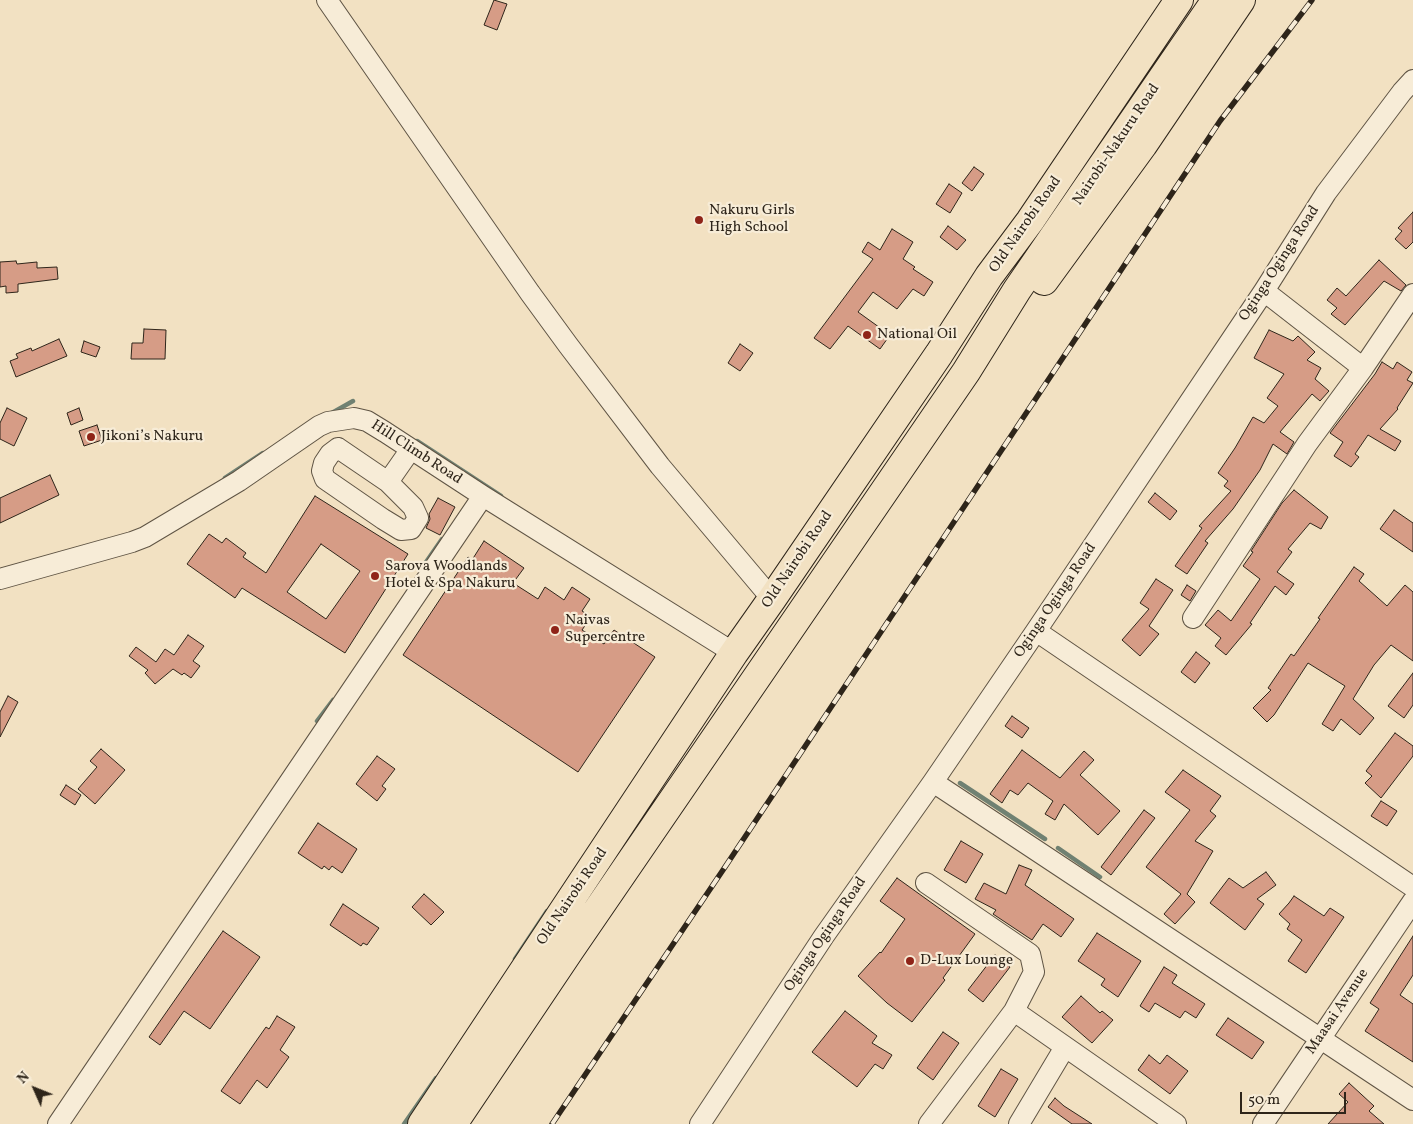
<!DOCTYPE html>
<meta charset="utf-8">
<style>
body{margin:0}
#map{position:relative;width:1413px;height:1124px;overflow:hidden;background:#f2e1c2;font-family:Vollkorn,serif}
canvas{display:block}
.north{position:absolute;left:10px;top:1064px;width:50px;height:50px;-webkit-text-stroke:4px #f7ecd7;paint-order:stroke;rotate:314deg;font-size:14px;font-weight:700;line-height:20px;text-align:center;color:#2e251a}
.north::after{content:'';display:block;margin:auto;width:18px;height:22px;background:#2e251a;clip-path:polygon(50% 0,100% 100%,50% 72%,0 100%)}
.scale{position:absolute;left:1240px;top:1092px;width:106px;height:22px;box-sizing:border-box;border:2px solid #2e251a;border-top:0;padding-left:6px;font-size:15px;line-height:18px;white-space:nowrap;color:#2e251a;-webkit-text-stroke:4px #f7ecd7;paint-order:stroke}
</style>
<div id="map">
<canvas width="1413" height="1124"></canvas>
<div class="north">N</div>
<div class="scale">50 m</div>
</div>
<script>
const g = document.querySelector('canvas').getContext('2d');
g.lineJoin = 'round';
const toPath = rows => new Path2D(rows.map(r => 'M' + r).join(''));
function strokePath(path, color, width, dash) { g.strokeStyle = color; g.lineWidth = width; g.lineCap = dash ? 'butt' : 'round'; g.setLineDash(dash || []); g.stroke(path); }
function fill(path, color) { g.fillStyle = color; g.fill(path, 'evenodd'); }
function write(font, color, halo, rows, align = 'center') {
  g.font = font + ' Vollkorn,serif'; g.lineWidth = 4.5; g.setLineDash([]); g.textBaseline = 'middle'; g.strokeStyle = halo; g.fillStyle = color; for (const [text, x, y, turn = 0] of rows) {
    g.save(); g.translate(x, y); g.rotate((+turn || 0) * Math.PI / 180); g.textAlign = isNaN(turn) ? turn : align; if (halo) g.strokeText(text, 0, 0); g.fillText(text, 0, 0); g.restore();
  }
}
const stream = toPath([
 [330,414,353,401],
 [417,441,501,496],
 [225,478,263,453],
 [424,565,442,539],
 [317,721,333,700],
 [960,783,1045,839],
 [1058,848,1100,877],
 [515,959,547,911],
 [404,1124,436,1078]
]);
const building = toPath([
 [494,0,507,4,497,30,484,25,494,0],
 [974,167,984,174,972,191,962,183,974,167],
 [949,184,962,193,950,213,936,204,949,184],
 [1413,212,1413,242,1406,249,1395,239,1402,231,1398,228,1413,212],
 [948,226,966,240,957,250,940,237,948,226],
 [892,229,913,242,903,259,915,267,913,269,933,282,924,296,913,289,897,309,873,292,858,312,890,335,880,349,848,326,830,349,814,338,873,259,862,252,868,242,880,250,892,229],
 [1379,260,1406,285,1401,291,1384,281,1345,325,1331,314,1337,308,1327,300,1337,288,1346,296,1379,260],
 [16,261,17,264,37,262,37,268,57,267,58,279,18,284,18,292,6,293,6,286,0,287,0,262,16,261],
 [144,329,166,330,165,359,131,359,132,343,143,343,144,329],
 [1269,330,1293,341,1298,336,1315,352,1307,360,1321,368,1315,379,1329,391,1320,401,1312,394,1280,432,1294,442,1287,454,1273,444,1260,470,1233,509,1205,541,1208,543,1187,574,1175,566,1202,528,1199,526,1231,491,1224,486,1228,481,1218,473,1235,448,1253,417,1264,423,1278,406,1267,398,1284,374,1254,358,1269,330],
 [59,339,67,356,16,377,10,361,18,358,16,354,31,348,32,351,59,339],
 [84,341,100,347,96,357,81,352,84,341],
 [740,344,753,353,740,371,728,363,740,344],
 [1382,362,1393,369,1397,362,1412,372,1407,380,1413,383,1397,408,1398,409,1380,429,1401,441,1395,451,1368,435,1355,454,1359,457,1351,467,1334,456,1343,442,1330,433,1375,374,1382,362],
 [7,408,27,418,14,446,0,439,0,423,7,408],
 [79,408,83,420,71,425,67,413,79,408],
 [97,425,102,440,84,446,79,431,97,425],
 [50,475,59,495,0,523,0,498,50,475],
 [1294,490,1328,517,1321,529,1310,523,1288,549,1292,552,1277,572,1294,584,1286,595,1275,586,1250,623,1252,624,1226,655,1215,646,1221,638,1205,625,1218,610,1231,621,1260,579,1243,566,1253,552,1251,551,1282,503,1294,490],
 [1155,493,1177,511,1170,520,1148,502,1155,493],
 [315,496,408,554,345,653,242,588,235,598,187,564,209,534,222,543,226,538,246,553,243,557,266,573,315,496],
 [321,544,360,571,326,619,287,592,321,544],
 [438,498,455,507,440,535,426,528,430,519,429,514,438,498],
 [1394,510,1413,523,1413,552,1380,529,1394,510],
 [484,541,524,568,513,583,538,599,545,587,564,600,572,587,590,599,582,611,591,617,582,630,604,644,614,630,655,657,578,772,403,655,468,557,472,560,484,541],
 [1354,567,1364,574,1359,581,1387,606,1405,585,1413,592,1413,661,1391,645,1374,665,1353,699,1374,718,1360,735,1341,719,1333,731,1322,724,1345,686,1308,663,1274,715,1267,722,1253,708,1271,690,1268,688,1291,654,1294,656,1320,619,1318,618,1354,567],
 [1156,579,1173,590,1149,626,1159,634,1140,656,1122,640,1149,609,1140,603,1156,579],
 [1187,585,1196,591,1190,601,1181,595,1187,585],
 [188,635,204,646,193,661,200,666,191,678,184,673,182,675,173,669,155,684,145,673,148,670,129,656,136,647,156,662,165,649,174,655,188,635],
 [1196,652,1210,663,1195,683,1181,672,1196,652],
 [1413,673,1413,705,1404,718,1388,706,1413,673],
 [8,696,18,702,0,737,0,712,8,696],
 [1012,716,1029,728,1022,738,1005,726,1012,716],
 [1395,733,1413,746,1413,756,1381,798,1365,783,1372,776,1366,771,1395,733],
 [101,749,125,770,95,804,78,789,97,767,90,761,101,749],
 [1022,750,1060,778,1084,751,1094,760,1080,775,1120,811,1098,835,1064,804,1055,820,1045,814,1053,801,1028,783,1018,795,1010,790,1002,803,990,794,1022,750],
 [377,756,395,769,382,786,386,789,377,801,356,784,377,756],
 [1183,770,1221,796,1210,811,1216,816,1195,841,1213,851,1187,894,1195,902,1175,924,1164,914,1181,894,1146,867,1190,810,1165,792,1183,770],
 [66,785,81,795,75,805,60,795,66,785],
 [1381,801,1397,811,1387,826,1371,816,1381,801],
 [1144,810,1155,818,1111,875,1101,867,1144,810],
 [318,823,357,849,342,873,332,866,329,870,324,866,322,869,298,853,318,823],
 [961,841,983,854,966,883,944,870,961,841],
 [1019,865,1032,870,1025,885,1074,919,1061,937,1043,924,1032,940,993,914,996,910,975,899,984,883,1006,894,1019,865],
 [1266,872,1276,885,1257,899,1264,904,1245,930,1210,903,1229,878,1243,888,1266,872],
 [897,878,975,934,943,978,945,980,912,1022,887,1003,858,976,880,952,881,953,905,919,880,901,897,878],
 [424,894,444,912,431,925,412,907,424,894],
 [1294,896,1324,916,1330,908,1344,917,1306,973,1288,961,1302,940,1287,929,1290,924,1279,914,1289,903,1294,896],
 [343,904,379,928,367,945,363,943,361,946,330,925,343,904],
 [223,931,260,957,210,1029,184,1011,160,1045,149,1037,223,931],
 [1097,933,1141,961,1118,997,1101,985,1105,979,1078,961,1097,933],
 [1413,936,1413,975,1400,995,1413,1004,1413,1062,1365,1031,1379,1009,1370,1003,1413,936],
 [995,955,1010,967,983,1002,968,990,995,955],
 [1164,967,1177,975,1172,983,1205,1004,1196,1018,1185,1011,1180,1018,1155,1003,1149,1012,1140,1006,1164,967],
 [1081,996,1100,1013,1102,1011,1113,1020,1092,1043,1062,1017,1081,996],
 [845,1011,877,1036,872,1043,892,1055,883,1069,875,1064,857,1087,812,1052,845,1011],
 [277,1016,295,1027,280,1050,289,1057,267,1088,257,1080,240,1104,221,1091,266,1027,269,1029,277,1016],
 [1228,1018,1264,1042,1252,1059,1216,1035,1228,1018],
 [943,1032,959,1043,933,1080,917,1068,943,1032],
 [1149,1055,1160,1064,1167,1055,1188,1071,1170,1094,1138,1070,1149,1055],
 [1001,1069,1018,1079,995,1117,978,1106,1001,1069],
 [1349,1083,1374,1106,1369,1111,1384,1124,1328,1124,1348,1102,1339,1094,1349,1083],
 [1055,1098,1064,1106,1092,1124,1072,1124,1048,1107,1055,1098]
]);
const minor = toPath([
 [327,0,530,293,568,345,660,466,772,599],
 [1264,291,1363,368],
 [338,448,388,482,413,507,418,518,411,529,401,530,383,519,325,479,322,471,324,463,330,454,338,448],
 [388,482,411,449],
 [0,579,132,542,145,537,239,481,319,426,328,422,354,418,367,421,385,432,483,496,734,653],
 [1193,618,1307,444,1363,368,1413,294],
 [1036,631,1413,887],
 [933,782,1413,1100],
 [926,883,1030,954,1034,972,1014,1011,929,1124],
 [1014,1011,1176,1124],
 [58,1124,483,496],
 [700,1124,824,936,933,782,1036,631,1264,291,1326,193,1402,92,1413,80],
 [1019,1124,1065,1047],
 [1263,1124,1413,901]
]);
const highway = toPath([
 [1044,281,1143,145,1241,0],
 [422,1124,734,653,772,599,939,354,989,276,1030,221,1179,0],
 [453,1124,570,950,966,372,1017,290,1216,0]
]);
const rail = toPath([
 [552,1124,725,867,1220,121,1312,0]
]);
const markers = [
 [699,220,5,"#8f2418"],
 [867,335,5,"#8f2418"],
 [91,437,5,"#8f2418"],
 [375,576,5,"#8f2418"],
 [555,630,5,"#8f2418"],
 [910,961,5,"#8f2418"]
];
const streetNames = [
 ["Nairobi-Nakuru Road",1117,145,-56],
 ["Old Nairobi Road",1026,225,-55],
 ["Oginga Oginga Road",1280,264,-57],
 ["Hill Climb Road",416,453,33],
 ["Old Nairobi Road",798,560,-56],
 ["Oginga Oginga Road",1056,601,-56],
 ["Old Nairobi Road",573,897,-56],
 ["Oginga Oginga Road",826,935,-56],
 ["Maasai Avenue",1338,1012,-56]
];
const poiNames = [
 ["Nakuru Girls",709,211],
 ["High School",709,228],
 ["National Oil",877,335],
 ["Jikoni’s Nakuru",101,437],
 ["Sarova Woodlands",385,567],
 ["Hotel & Spa Nakuru",385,584],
 ["Naivas",565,621],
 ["Supercentre",565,638],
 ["D-Lux Lounge",920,961]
];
strokePath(stream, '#708172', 4.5);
fill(building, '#d69c86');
strokePath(building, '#2e251a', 1);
strokePath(minor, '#5f5444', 22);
strokePath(highway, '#2e251a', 30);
strokePath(minor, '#f7ecd7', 20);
strokePath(highway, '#f2e1c2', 28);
strokePath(rail, '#2e251a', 5.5);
strokePath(rail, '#f7ecd7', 4, [11]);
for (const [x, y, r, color] of markers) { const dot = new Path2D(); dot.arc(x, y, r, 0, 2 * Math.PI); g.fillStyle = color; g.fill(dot); strokePath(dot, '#f7ecd7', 2); }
write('15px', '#2e251a', '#f7ecd7', streetNames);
write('15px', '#2e251a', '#f7ecd7', poiNames, 'left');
</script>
